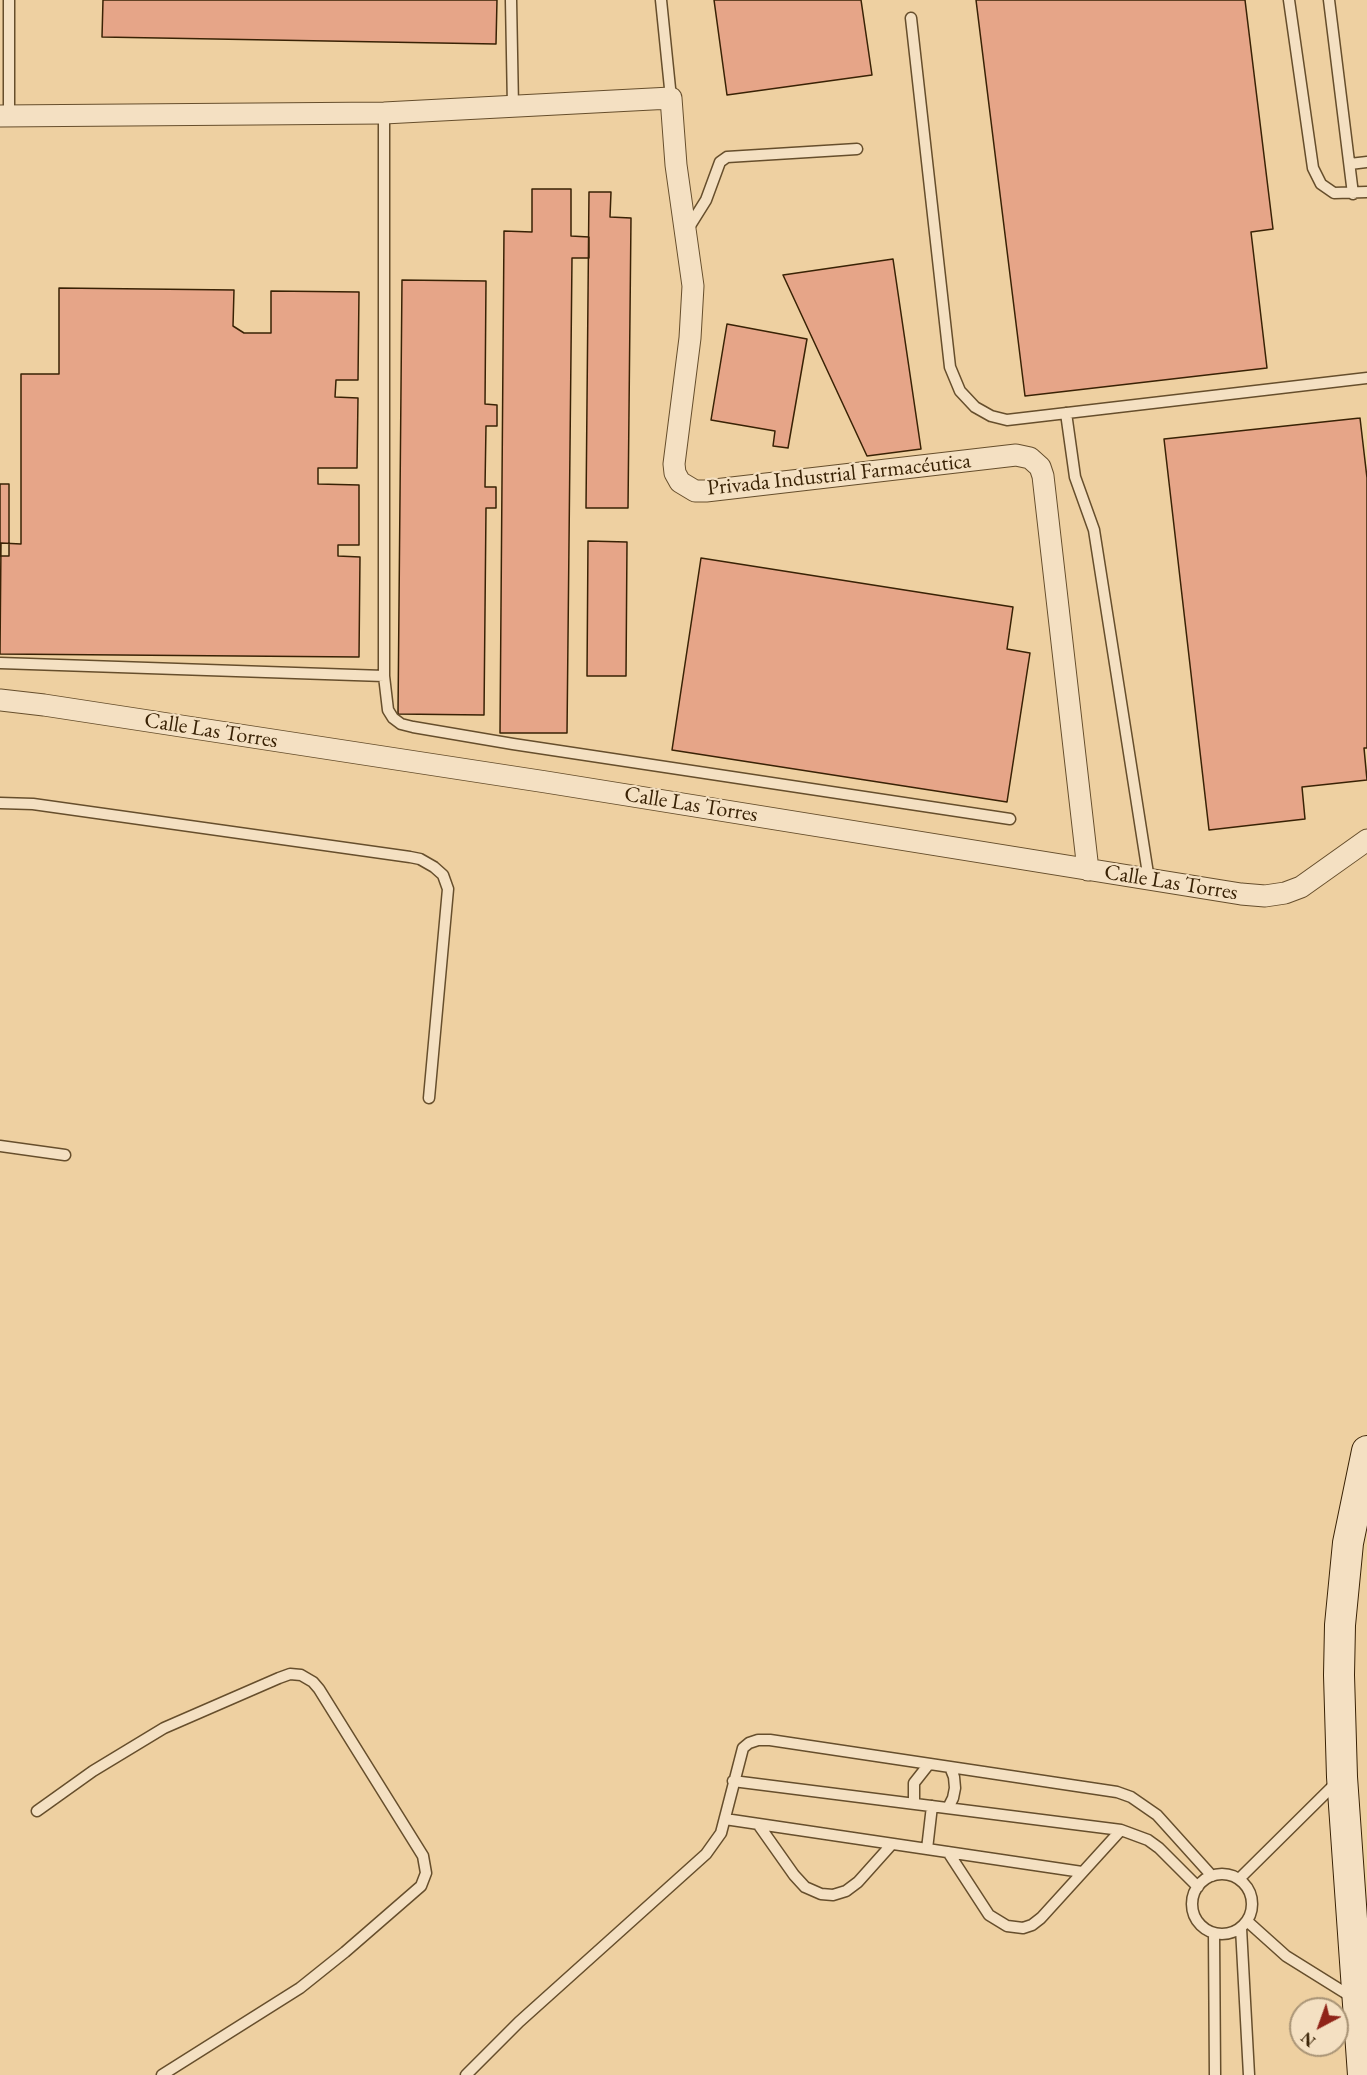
<!DOCTYPE html>
<meta charset="utf-8">
<style>
body{margin:0}
#map{position:relative;width:1367px;height:2075px;overflow:hidden;background:#eed0a1;font-family:"EB Garamond",serif}
canvas{display:block}
.north{position:absolute;left:1289px;top:1997px;width:60px;height:60px;box-sizing:border-box;background:#f4e0c2;border:2px solid #a99476;border-radius:50%;rotate:221deg;font-size:16px;font-weight:700;line-height:24px;text-align:center;color:#392205}
.north::after{content:'';display:block;margin:auto;width:21px;height:27px;background:#8f2418;clip-path:polygon(50% 0,100% 100%,50% 72%,0 100%)}
</style>
<div id="map">
<canvas width="1367" height="2075"></canvas>
<div class="north">N</div>
</div>
<script>
const g = document.querySelector('canvas').getContext('2d');
g.lineJoin = 'round';
function fill(path, color) { g.fillStyle = color; g.fill(path, 'evenodd'); }
const toPath = rows => new Path2D(rows.map(r => 'M' + r).join(''));
function strokePath(path, color, width, dash) { g.strokeStyle = color; g.lineWidth = width; g.lineCap = dash ? 'butt' : 'round'; g.setLineDash(dash || []); g.stroke(path); }
function write(font, color, halo, rows, align = 'center') {
  g.font = font + ' "EB Garamond",serif'; g.lineWidth = 4.5; g.setLineDash([]); g.textBaseline = 'middle'; g.strokeStyle = halo; g.fillStyle = color; for (const [text, x, y, turn = 0] of rows) {
    g.save(); g.translate(x, y); g.rotate((+turn || 0) * Math.PI / 180); g.textAlign = isNaN(turn) ? turn : align; if (halo) g.strokeText(text, 0, 0); g.fillText(text, 0, 0); g.restore();
  }
}
const building = toPath([
 [103,0,497,0,496,44,102,37,103,0],
 [714,0,861,0,872,75,727,95,714,0],
 [976,0,1245,0,1273,229,1251,232,1267,368,1025,396,976,0],
 [532,189,571,189,571,236,589,237,589,258,572,258,567,733,500,733,504,231,532,232,532,189],
 [589,192,611,192,610,217,631,218,628,508,586,508,589,192],
 [893,259,921,449,867,456,783,275,893,259],
 [402,280,486,281,485,404,497,405,497,426,486,426,485,487,496,487,496,508,486,508,484,715,398,714,402,280],
 [59,288,234,290,233,326,244,333,271,333,271,291,359,292,358,380,336,380,335,397,358,398,357,468,318,468,318,484,359,485,359,545,338,545,338,556,360,557,359,657,0,654,1,543,21,544,21,374,59,374,59,288],
 [727,324,807,339,788,448,773,446,775,431,711,420,727,324],
 [1360,418,1367,478,1367,748,1364,748,1367,780,1302,787,1305,819,1209,830,1164,439,1360,418],
 [0,484,9,484,9,556,0,556,0,484],
 [588,541,627,542,626,676,587,676,588,541],
 [701,558,1013,607,1007,649,1030,653,1007,802,672,750,701,558]
]);
const lane = toPath([
 [9,0,9,116],
 [511,0,513,107],
 [661,0,671,98],
 [1289,0,1313,168,1321,184,1334,193,1367,192],
 [1329,0,1353,194],
 [911,18,950,367,960,391,975,407,991,416,1007,420,1367,378],
 [384,113,384,676,388,710,393,718,401,724,413,727,513,744,1010,819],
 [1350,164,1367,162],
 [686,232,706,200,720,162,727,157,857,149],
 [1066,413,1075,477,1094,530,1149,880],
 [0,663,384,676],
 [0,803,33,804,410,857,420,859,434,867,443,875,448,889,429,1098],
 [0,1146,65,1155],
 [733,1781,1121,1830,1148,1840,1159,1848,1198,1887],
 [914,1804,914,1783,929,1764],
 [948,1808,953,1798,955,1788,954,1777,950,1767],
 [37,1811,93,1771,164,1728,279,1678,290,1674,301,1675,313,1682,319,1689,423,1856,426,1873,421,1886,345,1952,300,1988,162,2075],
 [725,1819,1082,1872],
 [758,1824,794,1875,805,1887,821,1894,833,1895,846,1891,858,1882,892,1844],
 [927,1849,932,1806],
 [948,1852,989,1915,1007,1926,1023,1928,1032,1925,1041,1918,1121,1830],
 '1192 1904a30 30 0 1 1 60 0a30 30 0 1 1-60 0Z',
 [1239,1879,1338,1781],
 [1247,1921,1286,1956,1355,1999],
 [1241,1928,1249,2075],
 [1214,1933,1215,2075],
 [466,2075,519,2022,706,1854,721,1833,743,1748,749,1743,758,1740,770,1740,1117,1792,1131,1797,1157,1815,1212,1876]
]);
const street = toPath([
 [0,116,384,113,671,98,676,165,693,286,690,338,674,464,675,473,680,482,695,491,706,491,1016,455,1030,458,1040,467,1043,476,1088,870],
 [0,700,44,705,546,782,1241,894,1265,896,1285,893,1301,887,1367,840]
]);
const secondary = toPath([
 [1363,2075,1342,1777,1339,1675,1340,1625,1348,1543,1367,1451]
]);
const streetNames = [
 ["Privada Industrial Farmacéutica",839,475,-6],
 ["Calle Las Torres",211,731,9],
 ["Calle Las Torres",691,805,9],
 ["Calle Las Torres",1171,883,9]
];
fill(building, '#e6a588');
strokePath(building, '#392205', 1.5);
strokePath(lane, '#664e2c', 13);
strokePath(street, '#664e2c', 23);
strokePath(secondary, '#392205', 32);
strokePath(lane, '#f4e0c2', 10);
strokePath(street, '#f4e0c2', 21);
strokePath(secondary, '#f4e0c2', 30);
write('22px', '#392205', '#f4e0c2', streetNames);
</script>
